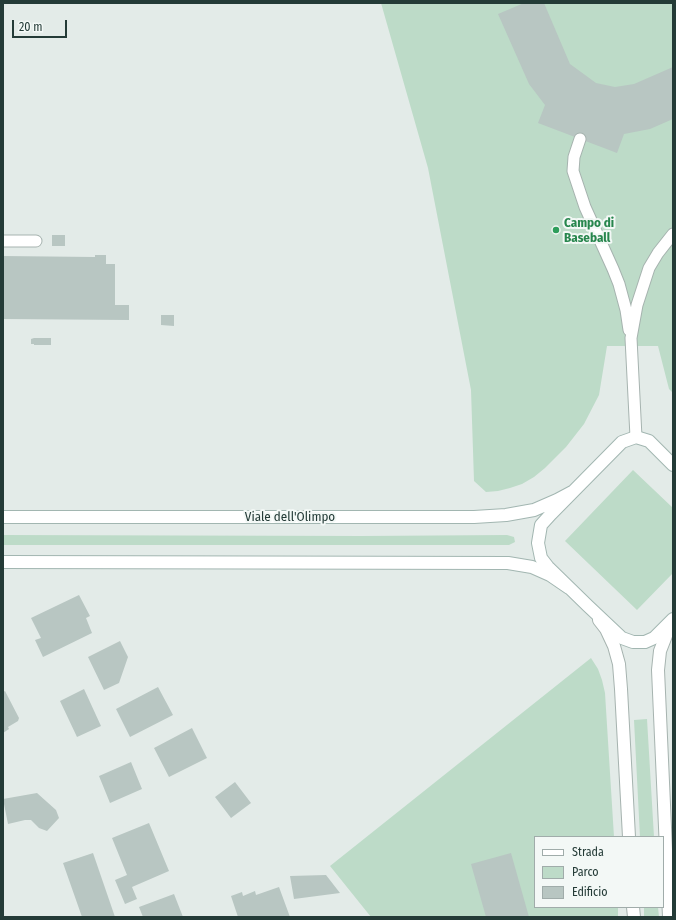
<!DOCTYPE html>
<style>
body{margin:0}
#map{position:relative;width:676px;height:920px;overflow:hidden;background:#e3ebe8;font-family:"Fira Sans Condensed",sans-serif}
canvas{display:block}
.frame{position:absolute;inset:0;border:4px solid #243b37;pointer-events:none}
.legend{position:absolute;left:534px;top:836px;width:130px;height:72px;box-sizing:border-box;background:#f3f8f6;border:1px solid #a0acaa;margin:0;padding:5px 7px;list-style:none;font-size:12px;color:#243b37}
.legend li{display:flex;align-items:center;gap:8px;height:20px}
.legend b{width:20px;border:1px solid #a0acaa}
.scale{position:absolute;left:12px;top:20px;width:55px;height:18px;box-sizing:border-box;border:2px solid #243b37;border-top:0;padding-left:5px;font-size:12px;line-height:14px;white-space:nowrap;color:#243b37;-webkit-text-stroke:3px #f3f8f6;paint-order:stroke}
</style>
<div id="map">
<canvas width="676" height="920"></canvas>
<div class="frame"></div>
<ul class="legend">
<li><b style="height:5px;background:#fff"></b>Strada</li>
<li><b style="height:11px;background:#bddbc8"></b>Parco</li>
<li><b style="height:11px;background:#b8c6c2"></b>Edificio</li>
</ul>
<div class="scale">20 m</div>
</div>
<script>
const g = document.querySelector('canvas').getContext('2d');
g.lineJoin = 'round';
function fill(path, color) { g.fillStyle = color; g.fill(path, 'evenodd'); }
const toPath = rows => new Path2D(rows.map(r => 'M' + r).join(''));
function strokePath(path, color, width, dash) { g.strokeStyle = color; g.lineWidth = width; g.lineCap = dash ? 'butt' : 'round'; g.setLineDash(dash || []); g.stroke(path); }
function write(font, color, halo, rows, align = 'center') {
  g.font = font + ' "Fira Sans Condensed",sans-serif'; g.lineWidth = 4; g.setLineDash([]); g.textBaseline = 'middle'; g.strokeStyle = halo; g.fillStyle = color; for (const [text, x, y, turn = 0] of rows) {
    g.save(); g.translate(x, y); g.rotate((+turn || 0) * Math.PI / 180); g.textAlign = isNaN(turn) ? turn : align; if (halo) g.strokeText(text, 0, 0); g.fillText(text, 0, 0); g.restore();
  }
}
const green = toPath([
 [381,3,673,3,673,393,669,389,658,346,607,346,599,395,584,424,566,447,545,468,534,477,522,484,510,488,498,491,486,492,474,481,471,390,428,168],
 [633,470,673,508,673,573,637,610,565,541],
 [3,535,362,536,507,535,514,537,515,542,509,545,3,545],
 [591,658,598,669,602,680,605,693,614,837,535,837,535,907,618,907,618,917,371,917,330,866],
 [647,719,654,837,640,837,634,720],
 [644,907,658,907,659,917,644,917]
]);
const building = toPath([
 [524,3,544,3,570,64,596,83,615,87,634,84,673,67,673,119,650,129,624,134,617,153,538,123,545,105,529,84,498,14],
 [52,235,65,235,65,246,52,246],
 [95,255,106,255,106,264,115,264,115,305,129,305,129,320,3,319,3,256,95,257],
 [161,315,174,315,174,326,161,325],
 [34,338,51,338,51,345,34,345,34,344,31,344,31,339],
 [79,595,90,616,86,618,92,633,43,657,35,640,41,638,31,618],
 [120,641,128,657,119,683,104,690,88,657],
 [158,687,173,715,130,737,116,709],
 [84,689,101,726,77,737,60,701],
 [5,691,19,718,18,721,8,727,9,729,3,733,3,692],
 [192,728,207,758,169,777,154,748],
 [131,762,142,789,110,803,99,776],
 [235,782,251,803,231,818,215,797],
 [37,793,56,810,59,818,47,831,39,828,31,820,25,820,8,824,3,799],
 [149,823,169,871,132,887,137,899,125,904,115,880,127,875,112,838],
 [93,853,115,917,82,917,63,863],
 [511,853,529,917,486,917,471,864],
 [326,875,340,893,294,899,290,876],
 [279,887,290,917,238,917,231,896,242,892,243,896,255,891,256,895],
 [174,894,183,917,143,917,139,907]
]);
const lane = toPath([
 [580,139,574,157,573,171,585,207,613,269,619,284,626,310,629,330],
 [3,241,36,241],
 [636,437,631,338,637,305,649,268,658,253,673,234]
]);
const street = toPath([
 [599,620,606,629,614,646,619,664,621,689,629,837],
 [633,907,634,917],
 [669,917,658,670,660,651,667,633,673,622]
]);
const secondary = toPath([
 [673,465,649,441,636,437,622,442,551,514,541,525,538,543,541,558,548,567,588,606,622,638,633,642,645,642,654,638,673,619],
 [3,517,474,517,506,515,534,510,557,500,572,492],
 [3,562,508,563,532,567,550,575,569,588]
]);
const markers = [
 [556,230,4,"#2e9e5b"]
];
const leisureNames = [
 ["Campo di",564,223],
 ["Baseball",564,238]
];
const streetNames = [
 ["Viale dell'Olimpo",290,517]
];
fill(green, '#bddbc8');
fill(building, '#b8c6c2');
strokePath(lane, '#a6b3af', 13);
strokePath(street, '#a6b3af', 14);
strokePath(secondary, '#a2b6b1', 14);
strokePath(lane, '#fff', 11);
strokePath(street, '#fff', 12);
strokePath(secondary, '#fff', 12);
for (const [x, y, r, color] of markers) { const dot = new Path2D(); dot.arc(x, y, r, 0, 2 * Math.PI); g.fillStyle = color; g.fill(dot); strokePath(dot, '#f3f8f6', 1.5); }
write('bold 13px', '#27864d', '#f3f8f6', leisureNames, 'left');
write('13px', '#243b37', '#f3f8f6', streetNames);
</script>
